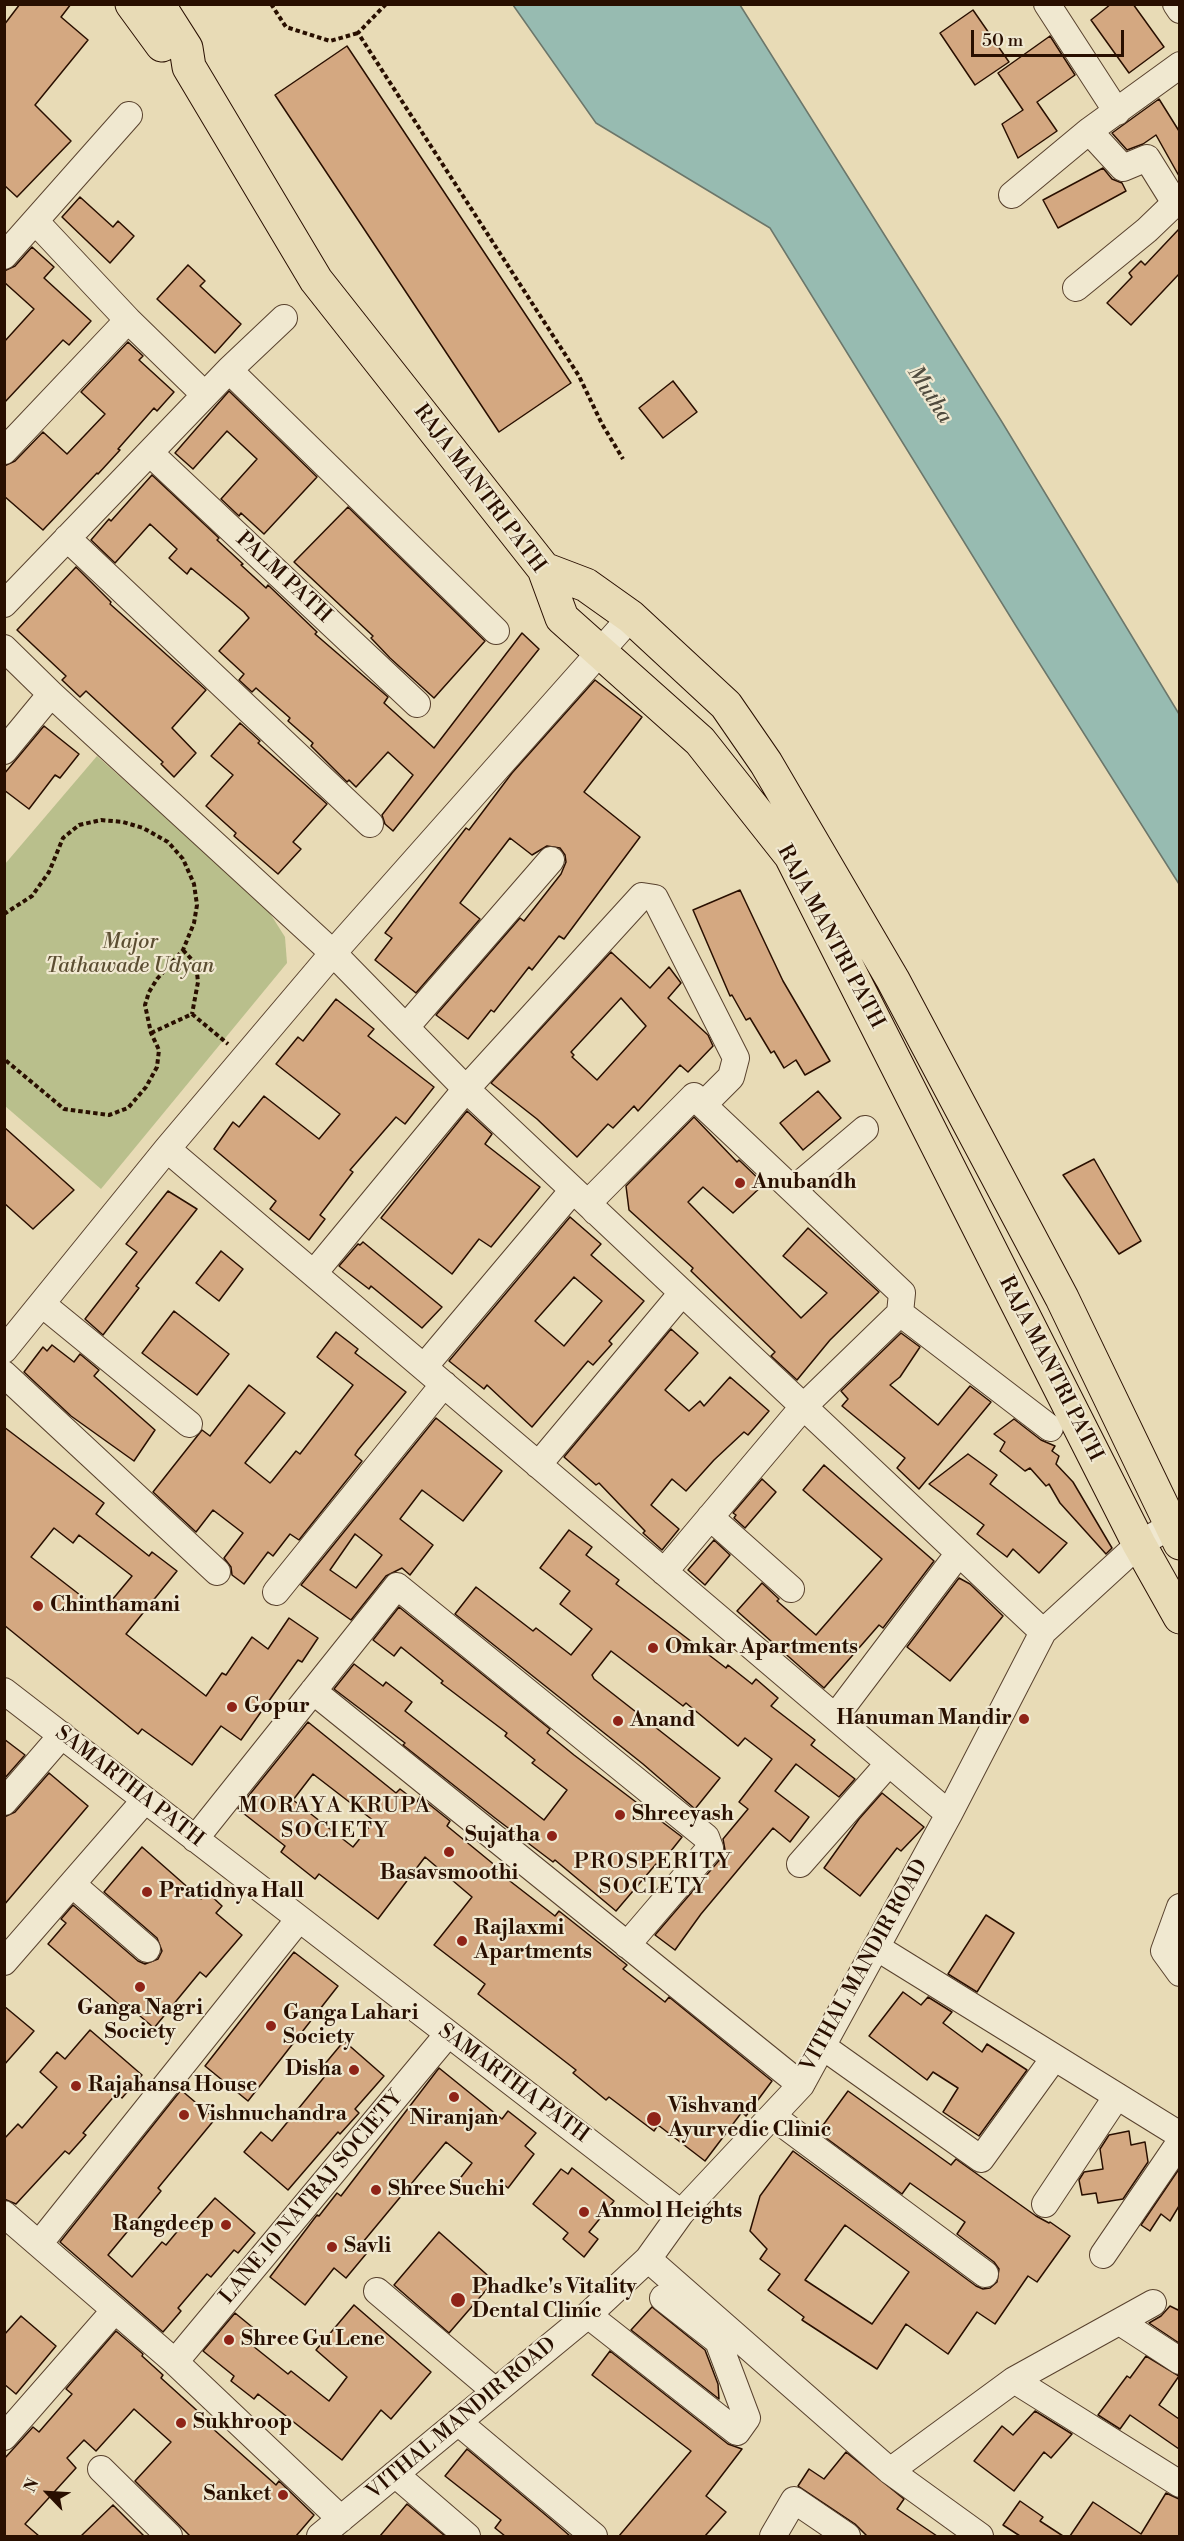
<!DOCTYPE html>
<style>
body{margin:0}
#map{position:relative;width:1184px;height:2541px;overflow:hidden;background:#e8dbb6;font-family:"Libre Bodoni",serif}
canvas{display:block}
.frame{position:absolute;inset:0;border:6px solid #290f00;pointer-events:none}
.north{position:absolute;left:18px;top:2463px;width:60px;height:60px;-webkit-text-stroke:4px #f0e8d0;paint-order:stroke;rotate:295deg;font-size:16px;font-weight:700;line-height:24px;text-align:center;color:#290f00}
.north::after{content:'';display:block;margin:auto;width:21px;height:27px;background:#290f00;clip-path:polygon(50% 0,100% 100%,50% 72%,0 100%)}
.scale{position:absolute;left:971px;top:30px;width:153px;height:27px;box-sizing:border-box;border:3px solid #290f00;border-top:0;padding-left:8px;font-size:18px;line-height:21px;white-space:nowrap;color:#290f00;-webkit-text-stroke:4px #f0e8d0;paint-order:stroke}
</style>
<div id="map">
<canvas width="1184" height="2541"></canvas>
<div class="frame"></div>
<div class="north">N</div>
<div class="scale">50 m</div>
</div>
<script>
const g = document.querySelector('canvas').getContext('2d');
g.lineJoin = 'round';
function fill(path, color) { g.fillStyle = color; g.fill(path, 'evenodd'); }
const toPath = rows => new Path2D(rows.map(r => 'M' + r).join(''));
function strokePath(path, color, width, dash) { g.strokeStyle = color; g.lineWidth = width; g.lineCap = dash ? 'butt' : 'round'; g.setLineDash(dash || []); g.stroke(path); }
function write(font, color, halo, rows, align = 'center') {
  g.font = font + ' "Libre Bodoni",serif'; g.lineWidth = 4.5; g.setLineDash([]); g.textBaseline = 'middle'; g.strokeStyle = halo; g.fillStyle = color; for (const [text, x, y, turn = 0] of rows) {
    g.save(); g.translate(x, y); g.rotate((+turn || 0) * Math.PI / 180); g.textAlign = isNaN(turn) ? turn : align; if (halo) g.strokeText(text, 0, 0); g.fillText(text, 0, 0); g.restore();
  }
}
const green = toPath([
 [97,756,266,907,285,937,287,963,101,1189,5,1106,5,864]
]);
const water = toPath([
 [513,5,740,5,1002,422,1179,714,1179,884,1016,626,770,228,596,123,513,5]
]);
const building = toPath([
 [20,4,71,4,61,17,88,40,35,105,71,141,17,197,4,185,4,25,20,4],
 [1111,4,1133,4,1164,47,1129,73,1091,20,1111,4],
 [973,10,1009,62,975,85,940,33,973,10],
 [1050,36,1075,75,1037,102,1057,131,1018,158,1002,124,1023,110,998,73,1050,36],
 [347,46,571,383,499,432,275,95,347,46],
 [1159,99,1179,131,1179,176,1156,135,1143,144,1127,150,1112,133,1159,99],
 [1103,168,1112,179,1122,183,1126,191,1058,228,1043,200,1103,168],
 [80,197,113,227,118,221,134,236,110,263,62,217,80,197],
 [1179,229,1179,274,1131,325,1107,303,1132,277,1129,273,1141,261,1145,265,1179,229],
 [32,247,54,267,44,278,91,321,69,345,63,340,4,403,4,342,34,309,4,282,4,271,15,266,32,247],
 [188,265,205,281,200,286,241,324,215,353,157,299,188,265],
 [128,342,143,356,139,360,174,392,157,411,154,408,118,449,120,450,98,474,97,473,43,530,4,496,4,466,15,461,43,432,67,454,105,414,81,392,128,342],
 [673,381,697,412,663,438,639,408,673,381],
 [229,391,317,477,264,534,241,513,239,516,221,499,257,459,227,431,193,469,175,453,229,391],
 [152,475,219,538,217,540,243,564,241,565,266,588,268,585,317,632,315,634,388,697,384,703,434,748,522,633,539,649,393,831,385,824,382,815,413,775,388,752,356,787,349,780,347,782,311,746,313,743,288,721,290,718,256,688,252,692,239,680,244,674,219,651,249,618,244,612,191,568,187,574,169,558,177,549,150,524,115,563,91,540,109,519,111,521,152,475],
 [348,507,485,641,434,698,390,658,371,638,373,636,294,562,348,507],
 [76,567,111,602,110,604,206,690,172,728,196,753,174,777,161,764,163,762,86,691,80,697,62,680,66,676,17,630,76,567],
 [595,680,642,717,584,792,640,837,564,939,559,936,532,970,529,967,494,1012,491,1010,468,1039,436,1015,520,918,524,921,561,874,566,862,565,855,560,848,547,846,532,855,510,838,460,903,480,919,416,993,375,960,392,938,385,933,466,828,469,830,512,773,595,680],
 [240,723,260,741,258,743,327,804,293,842,301,849,278,874,234,836,236,833,206,806,233,775,211,756,240,723],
 [44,726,79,754,60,778,55,775,29,809,4,790,4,774,44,726],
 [740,890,783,981,830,1061,805,1075,796,1060,784,1068,774,1051,771,1053,750,1018,746,1020,732,995,730,996,693,910,740,890],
 [611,952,650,988,669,967,681,983,668,998,708,1035,713,1046,688,1072,680,1065,638,1111,634,1106,613,1128,608,1124,577,1157,537,1119,491,1083,611,952],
 [621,998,646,1026,597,1080,572,1057,574,1055,571,1052,621,998],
 [336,999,374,1029,368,1036,434,1087,405,1124,396,1117,350,1170,353,1172,320,1215,325,1219,309,1240,270,1209,276,1201,214,1149,233,1122,239,1127,264,1096,319,1139,340,1114,276,1064,298,1037,303,1041,336,999],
 [818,1091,841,1118,803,1150,780,1123,818,1091],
 [467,1111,492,1134,485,1144,540,1187,491,1247,479,1239,452,1274,381,1218,467,1111],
 [694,1117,737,1162,739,1160,764,1184,733,1213,703,1187,688,1202,801,1318,827,1293,783,1256,808,1228,879,1292,830,1340,797,1380,771,1356,775,1352,691,1271,693,1268,629,1210,626,1186,694,1117],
 [4,1127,74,1190,33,1229,4,1203,4,1127],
 [1094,1159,1141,1241,1119,1254,1063,1175,1094,1159],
 [168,1191,197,1209,136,1286,139,1288,103,1335,85,1319,137,1252,126,1244,168,1191],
 [570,1217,601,1244,591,1255,644,1301,609,1341,612,1344,593,1365,588,1361,532,1427,487,1385,484,1389,449,1361,570,1217],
 [574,1277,602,1301,564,1346,535,1321,574,1277],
 [363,1242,442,1307,422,1328,371,1286,369,1289,339,1266,358,1244,360,1245,363,1242],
 [221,1251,243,1269,219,1301,196,1283,221,1251],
 [174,1311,229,1354,197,1395,142,1353,174,1311],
 [671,1329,698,1353,665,1390,689,1411,700,1401,704,1406,730,1377,769,1411,748,1435,744,1432,714,1460,686,1491,672,1479,651,1505,679,1529,662,1550,643,1533,645,1531,599,1483,596,1485,564,1457,671,1329],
 [336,1332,358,1349,355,1353,406,1392,358,1450,355,1455,362,1461,299,1540,290,1534,273,1556,268,1552,244,1584,232,1575,231,1567,224,1558,243,1533,213,1510,196,1532,153,1492,202,1430,210,1436,249,1385,285,1413,245,1463,270,1483,272,1481,296,1451,300,1454,353,1385,317,1357,336,1332],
 [901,1333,920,1347,900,1377,890,1385,938,1425,970,1386,991,1402,919,1489,897,1468,905,1458,842,1406,848,1399,841,1391,901,1333],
 [52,1345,74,1362,80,1354,99,1370,94,1376,155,1430,134,1461,71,1416,24,1372,43,1347,47,1351,52,1345],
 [436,1418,502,1471,463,1521,422,1490,400,1519,433,1545,410,1575,402,1568,386,1576,351,1620,301,1585,436,1418],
 [355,1534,382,1555,356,1588,330,1570,355,1534],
 [1014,1419,1041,1440,1055,1446,1052,1451,1059,1456,1056,1464,1073,1482,1112,1548,1106,1554,1060,1503,1049,1484,1046,1486,1030,1468,1025,1471,1000,1451,1005,1442,994,1434,1014,1419],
 [4,1427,104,1503,96,1514,149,1556,152,1552,177,1571,126,1634,206,1696,222,1673,226,1675,252,1637,268,1649,289,1618,318,1638,302,1662,298,1660,241,1740,221,1726,192,1765,142,1729,138,1734,4,1625,4,1427],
 [54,1528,73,1543,79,1535,132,1576,102,1612,31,1557,54,1528],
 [968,1454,997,1475,990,1484,1067,1543,1039,1573,1013,1549,1007,1557,977,1534,984,1525,929,1484,968,1454],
 [824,1465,934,1561,883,1628,879,1625,824,1688,737,1611,762,1583,779,1599,777,1601,816,1635,882,1559,803,1490,824,1465],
 [762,1479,776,1492,745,1528,734,1518,736,1515,733,1513,762,1479],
 [569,1530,592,1547,586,1555,619,1580,616,1584,726,1668,728,1665,752,1684,756,1679,778,1698,771,1706,815,1740,811,1745,855,1779,839,1797,796,1764,775,1791,809,1817,790,1842,773,1828,701,1914,675,1950,655,1935,722,1857,725,1850,723,1839,748,1809,739,1802,772,1759,745,1738,738,1746,686,1703,683,1706,611,1651,592,1675,594,1679,720,1778,695,1809,643,1764,455,1614,476,1587,533,1631,536,1628,571,1655,592,1629,560,1604,570,1591,540,1568,569,1530],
 [714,1540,730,1555,705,1585,688,1570,714,1540],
 [959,1578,970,1584,1003,1616,950,1681,907,1647,959,1578],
 [399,1607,550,1729,547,1733,574,1755,682,1837,659,1866,656,1864,616,1911,555,1860,553,1862,495,1818,403,1745,405,1743,334,1689,354,1664,383,1686,386,1682,412,1702,405,1711,544,1820,567,1790,532,1763,535,1760,505,1736,507,1733,441,1683,443,1681,401,1647,394,1656,373,1640,399,1607],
 [308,1722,396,1793,400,1789,417,1802,420,1797,450,1821,447,1826,508,1876,506,1878,555,1916,559,1911,627,1965,623,1969,665,2002,669,1997,772,2081,746,2116,742,2112,705,2161,658,2125,654,2131,609,2097,606,2100,573,2073,576,2070,478,1994,485,1984,434,1945,472,1897,425,1857,378,1919,319,1874,315,1879,281,1852,285,1846,238,1809,308,1722],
 [313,1774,374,1821,353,1847,293,1800,313,1774],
 [4,1739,25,1755,4,1779,4,1739],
 [49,1773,88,1806,4,1905,4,1817,15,1812,49,1773],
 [882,1793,924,1827,901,1851,897,1848,860,1896,824,1868,859,1819,882,1793],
 [142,1847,201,1899,207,1892,222,1906,216,1913,242,1935,206,1977,200,1972,154,2028,133,2010,130,2014,48,1944,66,1923,61,1919,73,1905,138,1961,145,1964,158,1959,162,1951,157,1938,104,1892,142,1847],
 [986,1915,1014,1933,977,1992,948,1974,986,1915],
 [294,1952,338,1986,248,2101,205,2066,294,1952],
 [903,1992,921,2005,928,1997,952,2012,943,2023,982,2052,987,2044,1027,2070,979,2136,943,2112,958,2088,933,2072,927,2080,869,2036,903,1992],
 [4,2006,34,2031,4,2065,4,2006],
 [90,2030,142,2075,122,2098,116,2094,83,2133,86,2135,69,2154,65,2151,16,2204,4,2199,4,2139,18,2124,22,2128,57,2087,40,2072,57,2052,65,2059,90,2030],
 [344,2041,384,2076,355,2109,359,2113,340,2134,338,2132,288,2190,244,2152,261,2132,272,2141,330,2070,324,2065,344,2041],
 [439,2068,502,2119,508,2111,536,2133,525,2146,534,2154,508,2188,501,2182,490,2195,479,2186,473,2193,458,2181,472,2163,446,2142,358,2248,366,2254,346,2278,334,2268,305,2305,270,2277,317,2215,319,2216,337,2193,341,2196,439,2068],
 [181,2090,215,2119,158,2188,161,2191,108,2255,132,2277,162,2242,166,2245,186,2221,191,2225,215,2198,255,2233,238,2253,234,2250,211,2277,207,2274,178,2308,181,2311,163,2332,60,2242,181,2090],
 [848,2091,951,2165,956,2159,1036,2216,1049,2223,1050,2222,1070,2236,1037,2282,1028,2276,995,2324,977,2312,948,2354,906,2324,877,2369,802,2320,804,2317,768,2290,780,2274,760,2259,767,2249,750,2231,760,2196,793,2151,976,2286,983,2289,990,2288,997,2282,999,2269,994,2262,957,2234,965,2222,910,2183,902,2194,818,2132,848,2091],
 [845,2225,909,2272,872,2324,805,2280,845,2225],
 [1129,2131,1131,2145,1145,2142,1148,2162,1123,2199,1098,2203,1096,2193,1082,2195,1079,2180,1084,2172,1103,2169,1100,2149,1109,2135,1129,2131],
 [572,2168,614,2201,589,2232,598,2239,584,2257,563,2239,568,2233,533,2204,561,2169,568,2174,572,2168],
 [1179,2169,1179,2206,1170,2221,1161,2214,1150,2231,1141,2225,1179,2169],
 [439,2232,494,2281,449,2333,394,2285,439,2232],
 [354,2305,431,2372,391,2419,381,2410,342,2460,258,2394,254,2399,231,2381,234,2376,203,2351,235,2313,257,2331,248,2342,288,2374,291,2371,329,2401,347,2377,316,2350,354,2305],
 [1170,2306,1178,2310,1179,2308,1179,2343,1149,2323,1161,2316,1170,2306],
 [652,2307,705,2350,718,2384,719,2399,631,2330,652,2307],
 [21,2316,56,2346,16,2394,4,2384,4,2335,21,2316],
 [116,2331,143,2354,142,2356,163,2375,161,2378,213,2425,211,2427,276,2485,279,2481,314,2515,296,2536,190,2536,135,2481,171,2442,134,2409,96,2451,84,2440,67,2458,76,2468,25,2524,39,2536,4,2536,4,2459,33,2427,39,2432,72,2394,66,2389,116,2331],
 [610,2351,728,2444,742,2449,706,2496,726,2512,705,2536,619,2536,691,2451,592,2375,610,2351],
 [1146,2356,1179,2376,1159,2405,1179,2419,1179,2449,1130,2415,1120,2429,1098,2415,1127,2376,1130,2378,1146,2356],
 [1035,2411,1072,2434,1051,2458,1044,2452,1014,2491,974,2461,1002,2426,1013,2435,1035,2411],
 [467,2449,554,2522,570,2536,505,2536,495,2528,501,2520,445,2476,467,2449],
 [846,2452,904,2499,897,2509,937,2536,867,2536,855,2524,798,2486,809,2469,824,2479,846,2452],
 [1166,2493,1179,2499,1179,2536,1070,2536,1093,2502,1141,2534,1166,2493],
 [1020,2501,1043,2517,1040,2521,1063,2536,1020,2536,1003,2525,1020,2501],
 [407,2504,445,2536,380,2536,407,2504],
 [113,2505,144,2536,81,2536,113,2505]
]);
const path = toPath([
 [271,4,286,27,330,41,358,33],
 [386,4,358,33,579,376,602,424,623,459],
 [4,914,32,896,49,872,63,838,79,825,101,820,123,822,143,828,168,842,183,859,194,884,197,905,194,923,183,950,157,979,149,992,145,1005,151,1033,159,1050,157,1067,146,1087,128,1108,109,1115,64,1109,4,1059],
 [183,950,196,964,198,982,192,1014],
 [151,1033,192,1014,228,1044]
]);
const minor = toPath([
 [1047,4,1117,112],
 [1176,4,1180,10],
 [1012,195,1089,131,1180,65],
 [36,222,128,320],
 [4,256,129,115],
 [1076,288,1147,230,1175,203,1147,158,1123,168,1089,131],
 [229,370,496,631],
 [4,451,128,320,205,395],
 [150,453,417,704],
 [67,538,370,824],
 [4,604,229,370,284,318],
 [4,648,51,694,333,953,466,1089,1043,1632],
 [4,751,51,694],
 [406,1027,551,860],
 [167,1149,949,1814],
 [793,1190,865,1129],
 [314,1273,466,1089,642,896,655,898,736,1058,731,1077,703,1105,694,1096,588,1203,596,1212],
 [42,1304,189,1424],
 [900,1313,1050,1428],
 [4,1350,167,1149,333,953,631,617],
 [424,1367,573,1190],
 [4,1374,217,1572],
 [538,1465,682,1293],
 [710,1517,791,1589],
 [664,1572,803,1407,900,1313,902,1293,703,1105],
 [276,1592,444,1384],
 [4,1691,681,2213],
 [313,1691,801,2085],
 [835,1717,959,1553],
 [4,1802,62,1735],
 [195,1839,397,1586,706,1837,710,1848,627,1945],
 [800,1864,889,1763],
 [72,1884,147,1949],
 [1180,1907,1164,1951,1180,1973],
 [876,1947,1180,2135],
 [4,1962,145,1800],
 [822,2046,981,2159,1054,2058],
 [772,2116,985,2274],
 [1045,2204,1117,2096],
 [4,2214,175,2362,341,2519],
 [39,2244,299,1919],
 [1103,2255,1180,2142],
 [648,2259,890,2471,980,2536],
 [377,2291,495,2391],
 [588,2315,737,2432,747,2418,718,2341,663,2298],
 [1120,2322,1180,2361],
 [175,2362,448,2034],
 [1014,2380,1153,2303],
 [458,2422,594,2536],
 [4,2437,115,2310],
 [101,2469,169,2536],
 [890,2471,1014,2380,1180,2484],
 [395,2474,467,2536],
 [320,2536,588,2315,648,2259,681,2213,801,2085,949,1814,1043,1632,1139,1544,1171,1526],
 [773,2536,794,2500,847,2536]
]);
const major = toPath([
 [132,4,162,45],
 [158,4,186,48,189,67,316,280,544,569,562,618,700,741,791,856,1139,1544,1180,1617],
 [544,569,586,585,631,617,726,705,766,763,893,980,1062,1298,1180,1543]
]);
const markers = [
 [740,1183,6,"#8f2418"],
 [38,1606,6,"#8f2418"],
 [653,1648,6,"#8f2418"],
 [232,1707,6,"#8f2418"],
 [1024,1719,6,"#8f2418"],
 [618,1721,6,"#8f2418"],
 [620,1815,6,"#8f2418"],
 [552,1836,6,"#8f2418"],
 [449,1852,6,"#8f2418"],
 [147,1892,6,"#8f2418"],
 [462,1941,6,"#8f2418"],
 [140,1987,6,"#8f2418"],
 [271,2026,6,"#8f2418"],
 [354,2070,6,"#8f2418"],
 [76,2086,6,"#8f2418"],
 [454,2097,6,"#8f2418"],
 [184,2115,6,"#8f2418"],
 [654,2119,8,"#8f2418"],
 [376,2190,6,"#8f2418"],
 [584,2212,6,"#8f2418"],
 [226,2225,6,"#8f2418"],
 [332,2247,6,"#8f2418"],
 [458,2300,8,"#8f2418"],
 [229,2340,6,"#8f2418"],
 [181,2423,6,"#8f2418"],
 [283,2495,6,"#8f2418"]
];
const streetNames = [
 ["RAJA MANTRI PATH",479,489,53],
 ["PALM PATH",283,578,43],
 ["RAJA MANTRI PATH",830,937,62],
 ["RAJA MANTRI PATH",1050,1369,63],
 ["SAMARTHA PATH",129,1787,38],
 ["VITHAL MANDIR ROAD",865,1966,-61],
 ["SAMARTHA PATH",513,2084,37],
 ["LANE 10 NATRAJ SOCIETY",312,2198,-50],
 ["VITHAL MANDIR ROAD",462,2419,-40]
];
const parkNames = [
 ["Major",130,943],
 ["Tathawade Udyan",130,967]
];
const poiNames = [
 ["Anubandh",752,1183],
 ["Chinthamani",50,1606],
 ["Omkar Apartments",665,1648],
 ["Gopur",244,1707],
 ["Hanuman Mandir",1012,1719,"right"],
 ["Anand",630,1721],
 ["Shreeyash",632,1815],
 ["Sujatha",540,1836,"right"],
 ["Basavsmoothi",449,1874,"center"],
 ["Pratidnya Hall",159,1892],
 ["Rajlaxmi",474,1929],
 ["Apartments",474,1953],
 ["Ganga Nagri",140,2009,"center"],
 ["Society",140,2033,"center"],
 ["Ganga Lahari",283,2014],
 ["Society",283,2038],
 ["Disha",342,2070,"right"],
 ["Rajahansa House",88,2086],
 ["Vishvand",668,2107],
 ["Ayurvedic Clinic",668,2131],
 ["Vishnuchandra",196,2115],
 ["Niranjan",454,2119,"center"],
 ["Shree Suchi",388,2190],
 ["Anmol Heights",596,2212],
 ["Rangdeep",214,2225,"right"],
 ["Savli",344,2247],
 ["Phadke's Vitality",472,2288],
 ["Dental Clinic",472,2312],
 ["Shree Gu Lene",241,2340],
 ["Sukhroop",193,2423],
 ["Sanket",271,2495,"right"]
];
const waterNames = [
 ["Mutha",929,395,57]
];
const neighbourhoodNames = [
 ["MORAYA KRUPA",335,1807],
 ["SOCIETY",335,1832],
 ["PROSPERITY",653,1863],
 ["SOCIETY",653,1888]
];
fill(green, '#b9bf8c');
fill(water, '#97bbb1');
strokePath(water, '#6b766a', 1.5);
fill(building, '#d4a881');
strokePath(building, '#290f00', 1.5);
strokePath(minor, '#59422e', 28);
strokePath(major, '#290f00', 35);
strokePath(path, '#290f00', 4, [4.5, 3]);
strokePath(minor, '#f0e8d0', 26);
strokePath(major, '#e8dbb6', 33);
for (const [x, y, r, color] of markers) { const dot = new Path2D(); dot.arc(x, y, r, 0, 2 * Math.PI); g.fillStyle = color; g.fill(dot); strokePath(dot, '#f0e8d0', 2); }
write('21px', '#290f00', '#f0e8d0', streetNames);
write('italic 21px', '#5b4d31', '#f0e8d0', parkNames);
write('bold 21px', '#290f00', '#f0e8d0', poiNames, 'left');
write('italic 22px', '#504b3e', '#f0e8d0', waterNames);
g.letterSpacing = '1.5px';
write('22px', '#290f00', '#f0e8d0', neighbourhoodNames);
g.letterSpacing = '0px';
</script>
